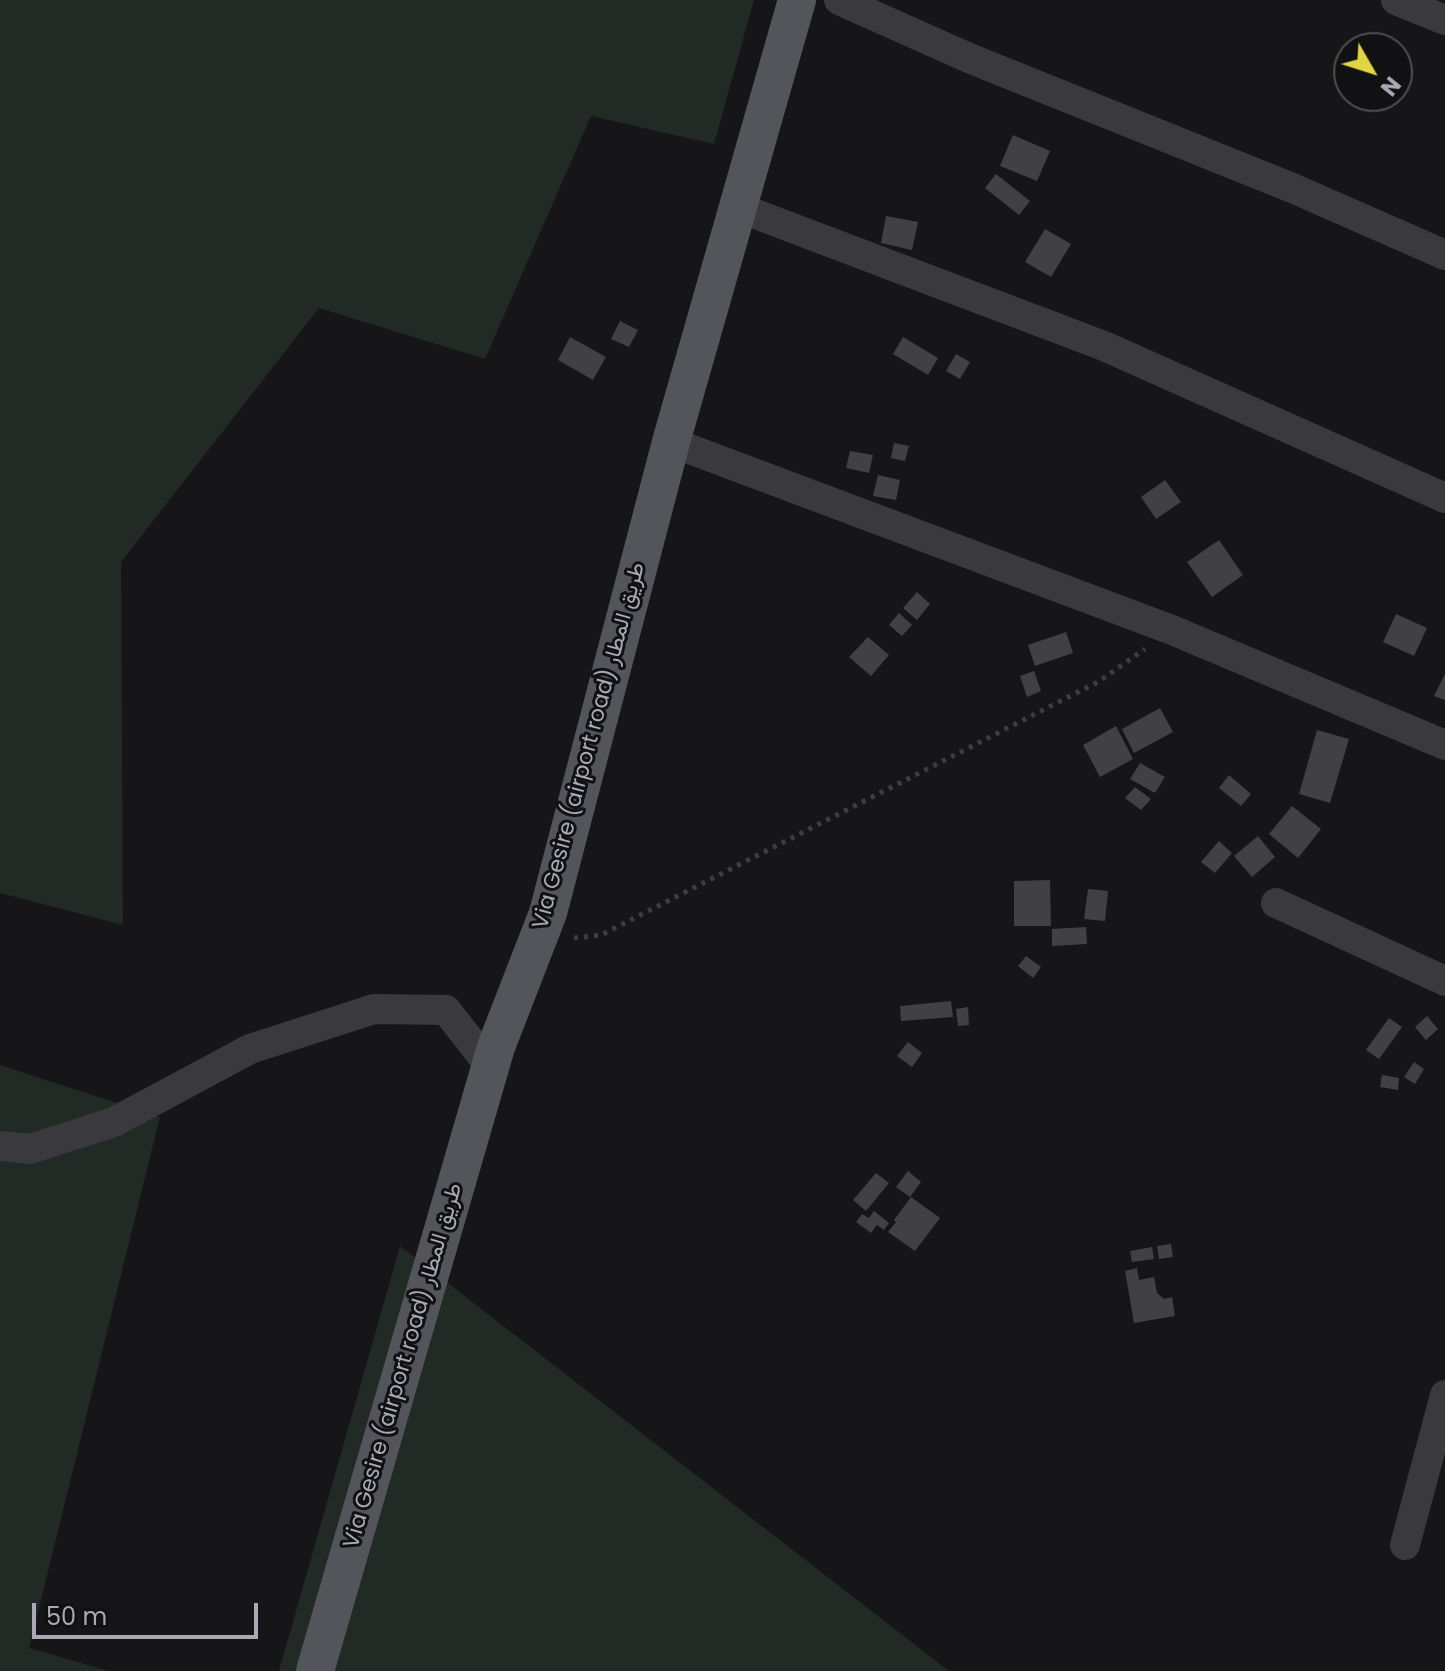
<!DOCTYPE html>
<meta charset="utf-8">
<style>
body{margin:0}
#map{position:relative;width:1445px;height:1671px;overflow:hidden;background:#161618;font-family:Poppins,sans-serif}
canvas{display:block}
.north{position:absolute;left:1333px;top:32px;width:80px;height:80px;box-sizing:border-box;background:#111113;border:2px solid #4e4e54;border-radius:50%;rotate:129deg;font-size:22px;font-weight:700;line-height:32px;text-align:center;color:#a9aab6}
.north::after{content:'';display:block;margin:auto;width:28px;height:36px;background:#e2d544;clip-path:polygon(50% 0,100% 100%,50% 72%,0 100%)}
.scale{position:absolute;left:32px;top:1603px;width:226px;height:36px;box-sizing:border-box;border:4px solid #a9aab6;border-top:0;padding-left:10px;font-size:24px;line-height:28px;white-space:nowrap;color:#a9aab6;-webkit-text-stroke:6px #111113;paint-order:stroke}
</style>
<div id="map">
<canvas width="1445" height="1671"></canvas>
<div class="north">N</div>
<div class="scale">50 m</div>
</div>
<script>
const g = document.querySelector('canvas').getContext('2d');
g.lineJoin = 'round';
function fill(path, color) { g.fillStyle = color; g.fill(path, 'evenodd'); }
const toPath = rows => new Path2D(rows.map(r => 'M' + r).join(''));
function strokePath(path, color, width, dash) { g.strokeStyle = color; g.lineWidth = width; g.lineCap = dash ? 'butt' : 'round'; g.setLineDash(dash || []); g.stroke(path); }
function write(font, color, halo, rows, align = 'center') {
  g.font = font + ' Poppins,Vazirmatn,sans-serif'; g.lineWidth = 6; g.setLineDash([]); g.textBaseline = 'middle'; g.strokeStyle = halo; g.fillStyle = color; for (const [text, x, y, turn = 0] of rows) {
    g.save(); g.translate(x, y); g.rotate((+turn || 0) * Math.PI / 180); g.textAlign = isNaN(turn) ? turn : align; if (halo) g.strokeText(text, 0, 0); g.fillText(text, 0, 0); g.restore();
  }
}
const green = toPath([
 [0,0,754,0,714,144,591,116,485,359,319,308,121,562,123,925,0,893],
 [0,1065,160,1117,29,1648,109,1671,0,1671],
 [400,1246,949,1671,279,1671]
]);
const building = toPath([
 [1013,135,1050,151,1037,181,1000,166],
 [996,174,1030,201,1019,215,985,188],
 [886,216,918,222,912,250,881,243],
 [1045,229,1071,244,1051,277,1025,262],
 [620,321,638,330,629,347,611,339],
 [570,337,606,357,593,380,558,360],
 [903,337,938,358,928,375,893,354],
 [956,354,970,362,960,379,946,371],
 [894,443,909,446,905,461,891,458],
 [850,451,873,455,869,473,846,468],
 [878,475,900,480,896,500,873,496],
 [1165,480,1181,502,1156,519,1141,497],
 [1219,540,1243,575,1212,597,1187,562],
 [917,592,930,604,917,620,903,608],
 [899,613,912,625,902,636,889,625],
 [1396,614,1427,628,1414,656,1383,642],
 [1066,632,1073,653,1035,666,1028,645],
 [868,637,889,655,871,676,849,657],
 [1034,671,1041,691,1027,697,1020,676],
 [1445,674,1445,700,1434,696],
 [1160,708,1173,732,1134,753,1122,729],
 [1116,726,1133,759,1100,777,1083,745],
 [1317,730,1349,739,1330,803,1299,794],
 [1140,763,1165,777,1155,793,1130,779],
 [1229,775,1251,794,1241,806,1219,788],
 [1135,787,1151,799,1141,810,1125,798],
 [1292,806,1321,829,1298,858,1269,834],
 [1258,836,1275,857,1252,877,1234,856],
 [1219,841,1232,853,1215,873,1201,862],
 [1050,880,1051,926,1014,926,1014,881],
 [1088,889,1108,891,1105,921,1084,919],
 [1086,927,1087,944,1052,946,1052,929],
 [1026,956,1041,967,1033,978,1018,966],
 [951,1001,953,1017,901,1021,900,1006],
 [968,1007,969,1025,958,1026,956,1009],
 [1427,1016,1438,1029,1426,1040,1415,1027],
 [1389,1018,1402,1027,1379,1059,1366,1050],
 [908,1042,922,1053,912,1067,897,1056],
 [1414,1062,1424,1069,1415,1084,1404,1077],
 [1382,1075,1399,1078,1398,1090,1380,1087],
 [908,1171,921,1182,910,1197,896,1187],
 [876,1173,889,1183,866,1211,853,1200],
 [911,1197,940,1218,915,1251,888,1232,896,1222,894,1220],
 [874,1211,889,1223,884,1230,877,1225,871,1233,856,1222,862,1214,869,1218],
 [1171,1244,1173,1257,1159,1259,1157,1246],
 [1152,1247,1154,1259,1132,1262,1130,1251],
 [1137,1268,1139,1280,1154,1277,1157,1293,1164,1299,1172,1297,1175,1316,1134,1323,1125,1271]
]);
const path = toPath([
 [574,938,601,935,1098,682,1145,649]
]);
const minor = toPath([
 [839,0,969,58,1290,187,1445,255],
 [1396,0,1445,20],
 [737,207,1104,346,1445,498],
 [671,442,1172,630,1445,745],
 [1276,903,1445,981],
 [0,1146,30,1149,114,1122,250,1049,374,1009,446,1010,490,1066],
 [1405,1545,1445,1395]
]);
const major = toPath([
 [315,1671,496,1047,548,913,671,442,797,0]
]);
const streetNames = [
 ["Via Gesire (airport road) طريق المطار",590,746,-75],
 ["Via Gesire (airport road) طريق المطار",404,1366,-74]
];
fill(green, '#222a25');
fill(building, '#414045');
strokePath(path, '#3d3e43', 5, [4, 6]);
strokePath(minor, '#3a393e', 30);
strokePath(major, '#54545b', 38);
write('22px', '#a9aab6', '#111113', streetNames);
</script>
